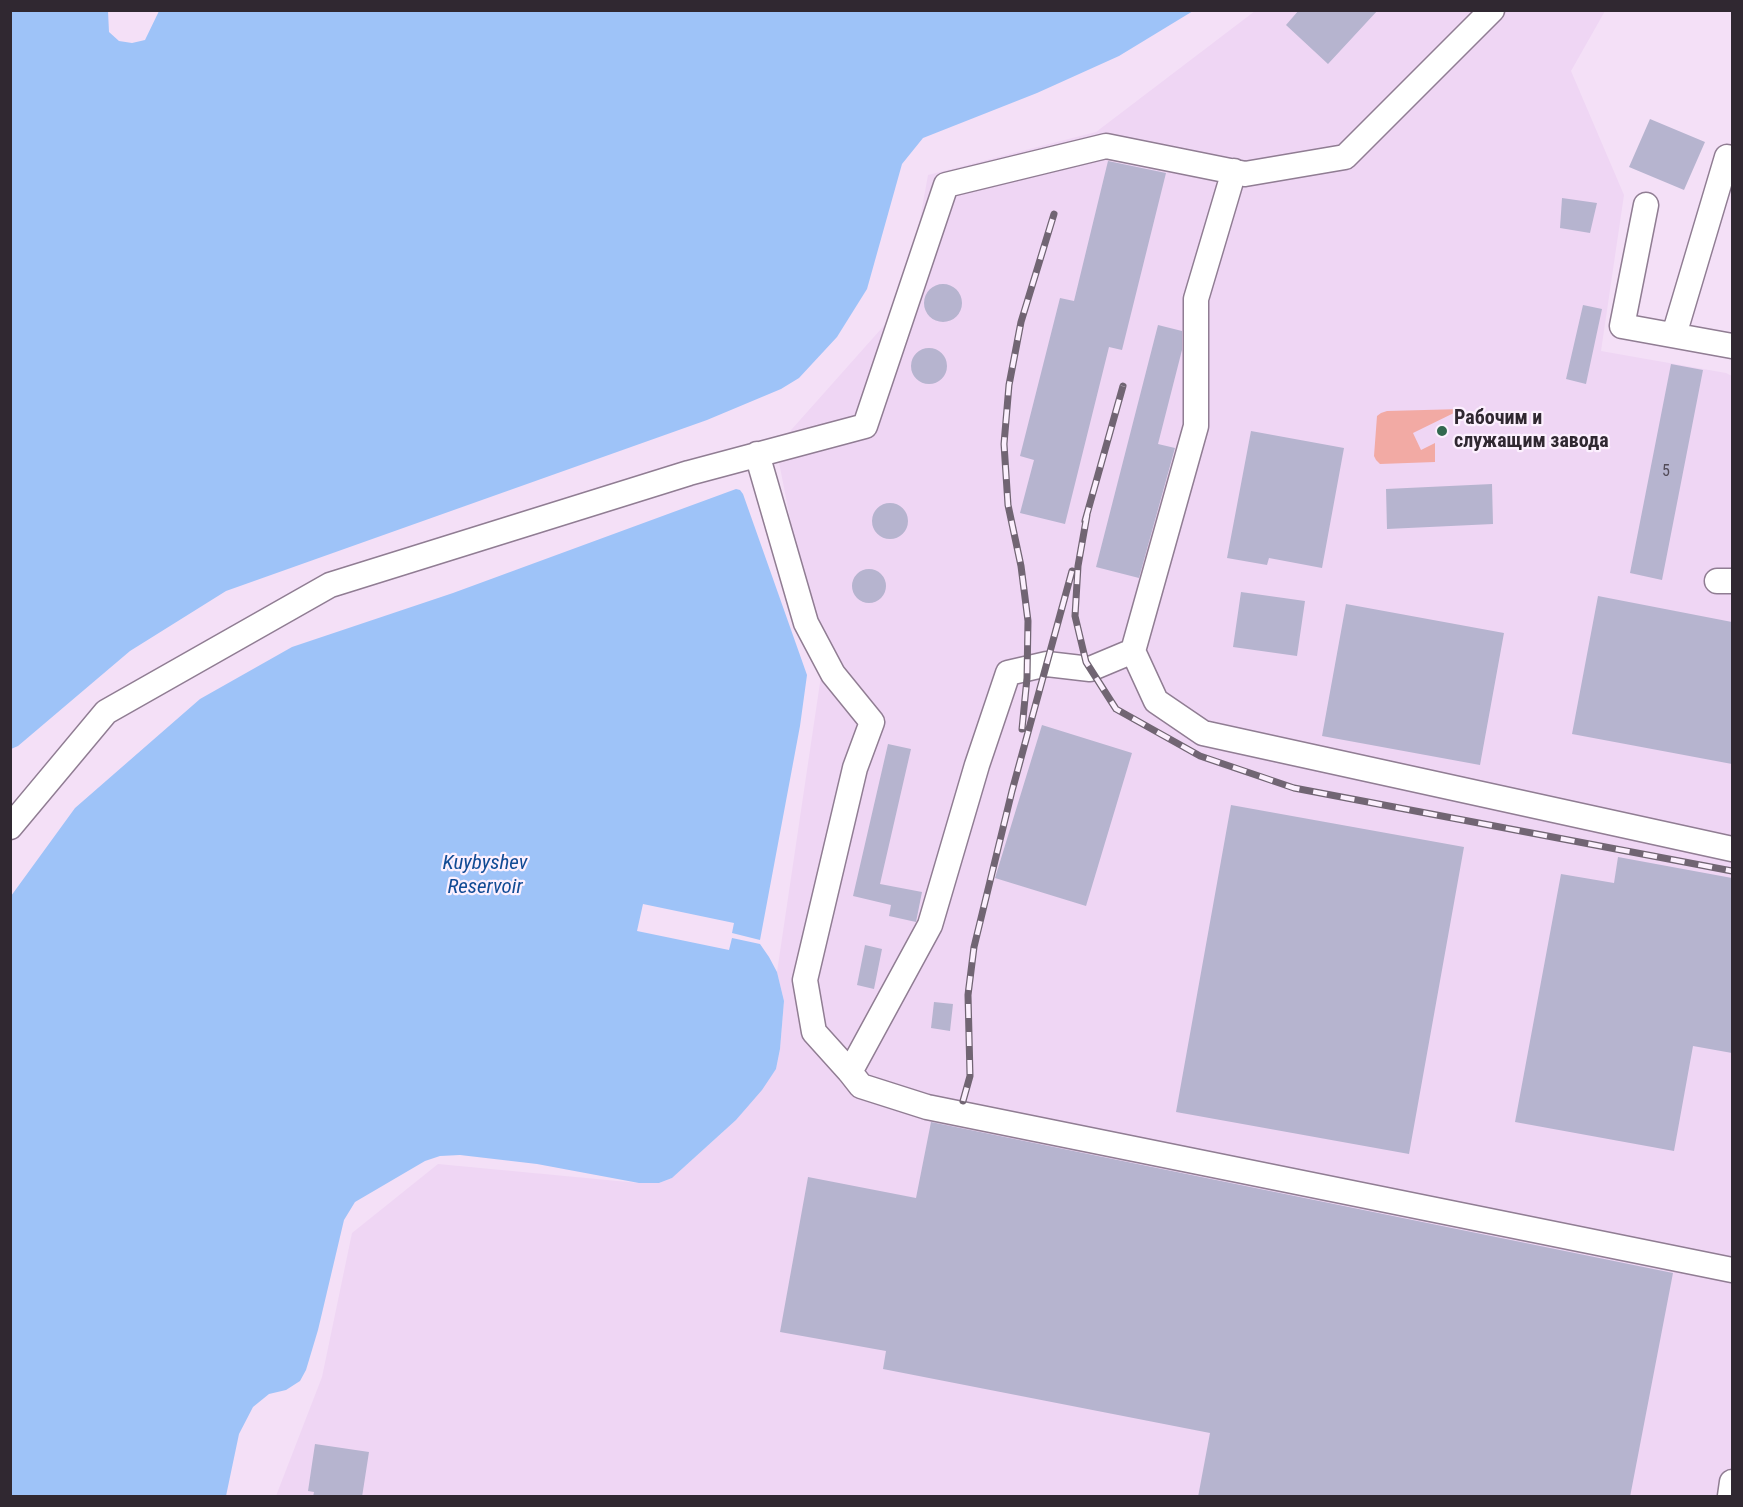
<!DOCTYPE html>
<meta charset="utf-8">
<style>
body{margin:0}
#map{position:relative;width:1743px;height:1507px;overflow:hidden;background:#f4e0f7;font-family:"Roboto Condensed",sans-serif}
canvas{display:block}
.frame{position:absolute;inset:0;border:12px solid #302831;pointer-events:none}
</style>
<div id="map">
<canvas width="1743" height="1507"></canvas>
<div class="frame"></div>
</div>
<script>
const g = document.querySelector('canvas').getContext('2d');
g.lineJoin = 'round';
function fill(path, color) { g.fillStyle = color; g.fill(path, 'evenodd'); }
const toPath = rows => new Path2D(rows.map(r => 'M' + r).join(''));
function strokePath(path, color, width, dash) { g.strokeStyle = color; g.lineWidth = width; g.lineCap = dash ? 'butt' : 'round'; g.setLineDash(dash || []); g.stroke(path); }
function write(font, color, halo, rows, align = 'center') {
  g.font = font + ' "Roboto Condensed",sans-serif'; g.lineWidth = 4.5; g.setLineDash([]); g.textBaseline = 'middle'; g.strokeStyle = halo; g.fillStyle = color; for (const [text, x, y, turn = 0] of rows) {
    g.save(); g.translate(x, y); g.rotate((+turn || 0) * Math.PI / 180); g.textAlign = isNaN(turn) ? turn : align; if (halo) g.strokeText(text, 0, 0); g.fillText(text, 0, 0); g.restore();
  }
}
const built = toPath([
 [1255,11,1605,11,1571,71,1624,195,1601,351,1726,373,1732,376,1732,1496,276,1496,322,1377,352,1233,438,1164,639,1183,659,1183,672,1178,736,1120,776,1069,780,1049,784,1001,777,972,821,676,776,447,905,302,928,175,1096,132]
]);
const green = toPath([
 [1462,409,1413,433,1421,450,1435,443,1435,462,1380,464,1376,460,1374,456,1377,416,1381,413,1387,411]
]);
const water = toPath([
 [159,11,159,10,1193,11,1119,56,1037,93,923,138,902,164,867,289,837,337,799,378,781,389,707,420,226,591,130,651,18,746,11,749,11,11,108,11,109,32,119,41,132,43,145,40],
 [736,489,740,490,743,494,807,675,800,726,760,940,760,944,769,957,777,972,784,1001,780,1049,776,1069,762,1090,736,1120,672,1178,659,1183,639,1183,537,1164,460,1155,440,1156,425,1161,355,1202,344,1220,318,1330,306,1370,300,1381,286,1390,269,1394,253,1407,239,1434,226,1496,11,1496,11,896,75,808,200,699,292,647,453,593]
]);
const pier = toPath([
 [643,904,734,923,732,933,760,940,760,944,732,938,729,950,637,931]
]);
const building = toPath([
 [1299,10,1378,10,1328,64,1286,25],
 [1650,119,1705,142,1684,190,1629,167],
 [1108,161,1166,173,1122,350,1109,347,1065,524,1020,513,1034,460,1020,456,1060,298,1074,301],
 [1562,198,1597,203,1590,233,1560,228],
 '924 303a19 19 0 1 1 38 0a19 19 0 1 1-38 0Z',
 [1583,305,1602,309,1586,384,1566,379],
 [1158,325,1182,331,1182,350,1158,444,1175,448,1139,578,1096,567],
 '911 366a18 18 0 1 1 36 0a18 18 0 1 1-36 0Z',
 [1671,364,1703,370,1662,580,1630,573],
 [1251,431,1344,448,1322,568,1269,558,1267,565,1227,558],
 [1492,484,1493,524,1387,529,1386,489],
 '872 521a18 18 0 1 1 36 0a18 18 0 1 1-36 0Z',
 '852 586a17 17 0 1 1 34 0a17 17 0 1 1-34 0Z',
 [1241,592,1305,601,1297,656,1233,647],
 [1598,596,1732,622,1732,764,1572,734],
 [1346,604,1504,633,1480,765,1322,736],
 [1042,725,1132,753,1086,906,995,878],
 [888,744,911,749,880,884,922,892,916,922,889,916,891,905,853,896],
 [1231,805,1464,847,1409,1154,1176,1112],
 [1618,857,1732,878,1732,1053,1693,1046,1674,1151,1515,1122,1561,874,1614,883],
 [865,945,882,949,874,989,857,985],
 [934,1002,953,1004,950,1031,931,1028],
 [931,1122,1673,1273,1630,1497,1198,1497,1210,1433,883,1369,886,1351,780,1332,808,1177,916,1198],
 [315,1444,369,1452,362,1497,313,1497,314,1492,308,1491]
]);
const minor = toPath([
 [1234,171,1196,299,1196,426,1133,651,1156,701,1203,733,1732,849],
 [1646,205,1622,326,1732,346],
 [1674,335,1727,157],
 [757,454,806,623,833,674,872,722,855,768,805,980,814,1032,850,1072,861,1086,927,1107,1732,1270],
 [1717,581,1732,581],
 [10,827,106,712,330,585,689,473,865,426,946,185,1106,146,1245,174,1345,157,1492,10],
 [850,1072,930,925,977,765,1008,673,1047,664,1090,669,1133,651],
 [1730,1496,1732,1482]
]);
const rail = toPath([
 [1087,515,1078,566,1075,616,1086,662,1116,709,1200,756,1294,788,1732,871],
 [1085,521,1123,386],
 [1022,729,1027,678,1028,621,1021,566,1008,505,1004,444,1009,385,1021,322,1054,214],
 [963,1101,970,1076,968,995,974,947,1012,791,1072,571]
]);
const markers = [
 [1442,431,6,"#32684f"]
];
const numberNames = [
 ["5",1666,472]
];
const poiNames = [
 ["Рабочим и",1454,419],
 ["служащим завода",1454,442]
];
const waterNames = [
 ["Kuybyshev",485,864],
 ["Reservoir",485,888]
];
fill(built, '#efd6f4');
fill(green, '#f2aaa4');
fill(water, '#9ec3f8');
fill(pier, '#f4e0f7');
fill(building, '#b6b4cf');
strokePath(minor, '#907d93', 27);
strokePath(minor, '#fff', 24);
strokePath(rail, '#716573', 7);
strokePath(rail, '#fcf0fe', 4.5, [14]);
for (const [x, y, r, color] of markers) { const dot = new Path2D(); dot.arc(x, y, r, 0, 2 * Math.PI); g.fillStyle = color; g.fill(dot); strokePath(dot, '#fcf0fe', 2); }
write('16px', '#524b58', null, numberNames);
write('bold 20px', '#302831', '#fcf0fe', poiNames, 'left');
write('italic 21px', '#114b95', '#fcf0fe', waterNames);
</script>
